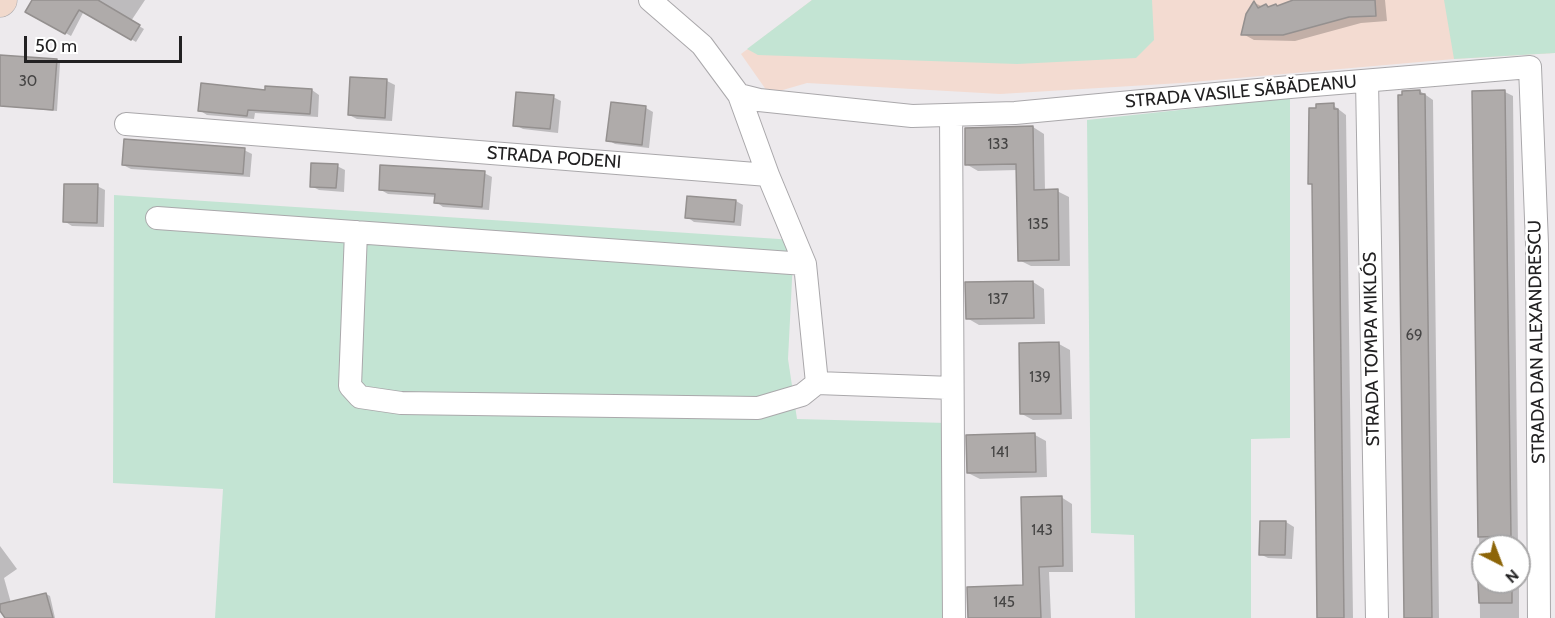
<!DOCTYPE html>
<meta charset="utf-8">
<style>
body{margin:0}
#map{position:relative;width:1555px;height:618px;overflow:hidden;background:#edeaed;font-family:Cabin,sans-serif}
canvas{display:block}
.north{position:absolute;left:1471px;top:534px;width:60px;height:60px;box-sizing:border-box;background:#fff;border:2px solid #a7a6a7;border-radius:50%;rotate:138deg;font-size:16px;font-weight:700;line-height:24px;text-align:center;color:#222122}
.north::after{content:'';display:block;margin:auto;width:21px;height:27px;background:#8d6508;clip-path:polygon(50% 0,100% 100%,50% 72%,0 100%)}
.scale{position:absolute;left:24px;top:36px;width:158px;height:27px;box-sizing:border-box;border:3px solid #222122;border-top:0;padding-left:8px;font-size:18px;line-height:21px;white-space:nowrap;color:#222122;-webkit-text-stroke:4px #fff;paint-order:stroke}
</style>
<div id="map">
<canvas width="1555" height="618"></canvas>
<div class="north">N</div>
<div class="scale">50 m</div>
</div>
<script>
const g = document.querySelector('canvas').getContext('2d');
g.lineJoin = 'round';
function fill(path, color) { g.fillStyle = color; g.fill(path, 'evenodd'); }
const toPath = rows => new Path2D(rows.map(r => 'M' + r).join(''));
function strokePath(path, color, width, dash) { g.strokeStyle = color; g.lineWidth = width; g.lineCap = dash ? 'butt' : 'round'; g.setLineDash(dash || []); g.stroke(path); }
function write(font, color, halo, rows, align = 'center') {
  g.font = font + ' Cabin,sans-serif'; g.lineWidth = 5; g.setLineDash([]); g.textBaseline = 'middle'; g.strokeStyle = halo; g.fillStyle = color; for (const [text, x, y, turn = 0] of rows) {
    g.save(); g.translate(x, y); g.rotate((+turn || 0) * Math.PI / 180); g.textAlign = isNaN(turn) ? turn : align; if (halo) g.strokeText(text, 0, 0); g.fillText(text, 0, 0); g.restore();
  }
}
const commercial = toPath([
 [812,0,1555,0,1555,53,1454,59,1181,83,1000,94,807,83,769,94,741,54]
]);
const green = toPath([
 [812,0,1152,0,1154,40,1136,58,1017,64,758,55,747,49],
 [1444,0,1555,0,1555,53,1454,59],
 [1290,98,1290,438,1251,439,1251,618,1135,618,1134,535,1091,533,1087,120],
 [114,195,794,240,788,359,797,419,947,423,948,618,215,618,223,489,113,483]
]);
const shadow = toPath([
 [57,0,145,0,131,21,144,29,136,42,84,11,71,36,44,21],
 [1303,0,1385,0,1387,21,1361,23,1295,41,1254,40,1243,34,1255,3,1263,7,1270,8],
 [0,56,57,61,60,63,57,111,0,106],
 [352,78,387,81,395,85,392,121,357,119,349,115],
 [266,87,312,90,319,95,318,117,255,113,254,119,207,115,199,110,266,91],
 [1420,91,1433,100,1439,618,1406,618],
 [1474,92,1505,92,1513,96,1518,546,1483,546,1483,582,1519,582,1519,618,1480,618],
 [553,97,561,101,558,133,523,129,515,125],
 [612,104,646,108,653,112,649,148,615,144,608,140],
 [1333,105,1346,115,1353,618,1319,618,1313,186,1309,183],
 [1033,127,1044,134,1045,191,1057,191,1069,197,1070,266,1031,266,1019,260,1018,170,978,171,966,164],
 [244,150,252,154,250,177,131,169,123,165],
 [337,166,345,170,344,192,319,190,311,186],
 [484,173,492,177,489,210,443,207,436,202,436,197,388,194,381,190],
 [97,186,105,190,104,227,72,226,64,221],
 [736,201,743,205,741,226,694,222,687,217],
 [1033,282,1044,289,1045,324,979,325,967,318],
 [1059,344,1070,350,1072,419,1033,420,1022,414,1020,345],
 [1035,435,1046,441,1047,477,980,479,968,473],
 [1061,497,1072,504,1073,572,1049,572,1051,618,969,618,1025,587],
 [1286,522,1294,527,1292,559,1268,558,1260,554],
 [0,546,17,569,4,578,11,603,46,594,50,596,55,618,8,618,0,608]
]);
const building = toPath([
 [32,0,98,0,140,25,131,40,79,10,65,34,25,12,32,0],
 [1293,0,1375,0,1376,16,1349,17,1283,35,1241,35,1246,14,1254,1,1258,8,1266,4,1268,7,1276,4,1277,6,1293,0],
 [0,55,57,59,53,110,0,106,0,55],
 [350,77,387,79,385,118,348,115,350,77],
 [201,83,265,90,265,86,312,89,310,114,248,110,247,116,198,111,201,83],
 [1420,90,1420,94,1425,94,1432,618,1404,618,1398,95,1402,95,1402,91,1420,90],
 [1505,90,1511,536,1478,537,1472,91,1505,90],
 [516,92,554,95,550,129,513,126,516,92],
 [611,102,646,106,642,145,606,141,611,102],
 [1334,103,1334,109,1338,109,1344,618,1317,618,1312,184,1308,184,1309,108,1316,108,1316,104,1334,103],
 [1033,126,1034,190,1058,189,1059,260,1018,261,1016,164,965,165,965,128,1033,126],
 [124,139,245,148,243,174,122,165,124,139],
 [311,163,338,164,336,188,310,187,311,163],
 [380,165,485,171,482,207,434,203,435,194,379,190,380,165],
 [64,184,98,184,97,223,63,222,64,184],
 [687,196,736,200,734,222,685,218,687,196],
 [1033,281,1034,318,966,319,965,282,1033,281],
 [1059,342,1061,414,1020,414,1019,343,1059,342],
 [1035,433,1036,472,967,473,966,435,1035,433],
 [1062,496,1063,566,1039,567,1041,618,968,618,967,587,1023,585,1021,497,1062,496],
 [1260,521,1286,521,1285,555,1259,555,1260,521],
 [1478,582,1512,582,1512,603,1479,603,1478,582],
 [46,593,53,618,5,618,0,611,0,604,46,593]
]);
const minor = toPath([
 [1367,81,1377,618],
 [739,95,759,100,912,116,1015,113,1290,87,1530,67,1537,244,1539,618],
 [951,115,954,618],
 [126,124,768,175,739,95,702,45,650,0],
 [157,218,805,264],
 [356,232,350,386,360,397,401,403,758,408,802,395,817,383,805,264,768,175],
 [817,383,952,388]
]);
const secondary = toPath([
 [0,1,1,0]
]);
const numberNames = [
 ["30",28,82],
 ["133",998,145],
 ["135",1038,225],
 ["137",998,300],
 ["69",1414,336],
 ["139",1040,378],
 ["141",1000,453],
 ["143",1042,531],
 ["145",1004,603]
];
const streetNames = [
 ["STRADA VASILE SĂBĂDEANU",1241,92,-5],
 ["STRADA PODENI",554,158,4],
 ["STRADA DAN ALEXANDRESCU",1537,342,-91],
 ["STRADA TOMPA MIKLÓS",1372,349,-91]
];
fill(commercial, '#f3dbd1');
fill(green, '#c3e4d3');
fill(shadow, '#0003');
fill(building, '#afabaa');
strokePath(building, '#94908f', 1.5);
strokePath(minor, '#aaa8ab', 24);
strokePath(secondary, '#aaa8ab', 33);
strokePath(minor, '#fff', 22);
strokePath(secondary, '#f1d9cc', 32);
write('15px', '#454444', null, numberNames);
write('18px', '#222122', '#fff', streetNames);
</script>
